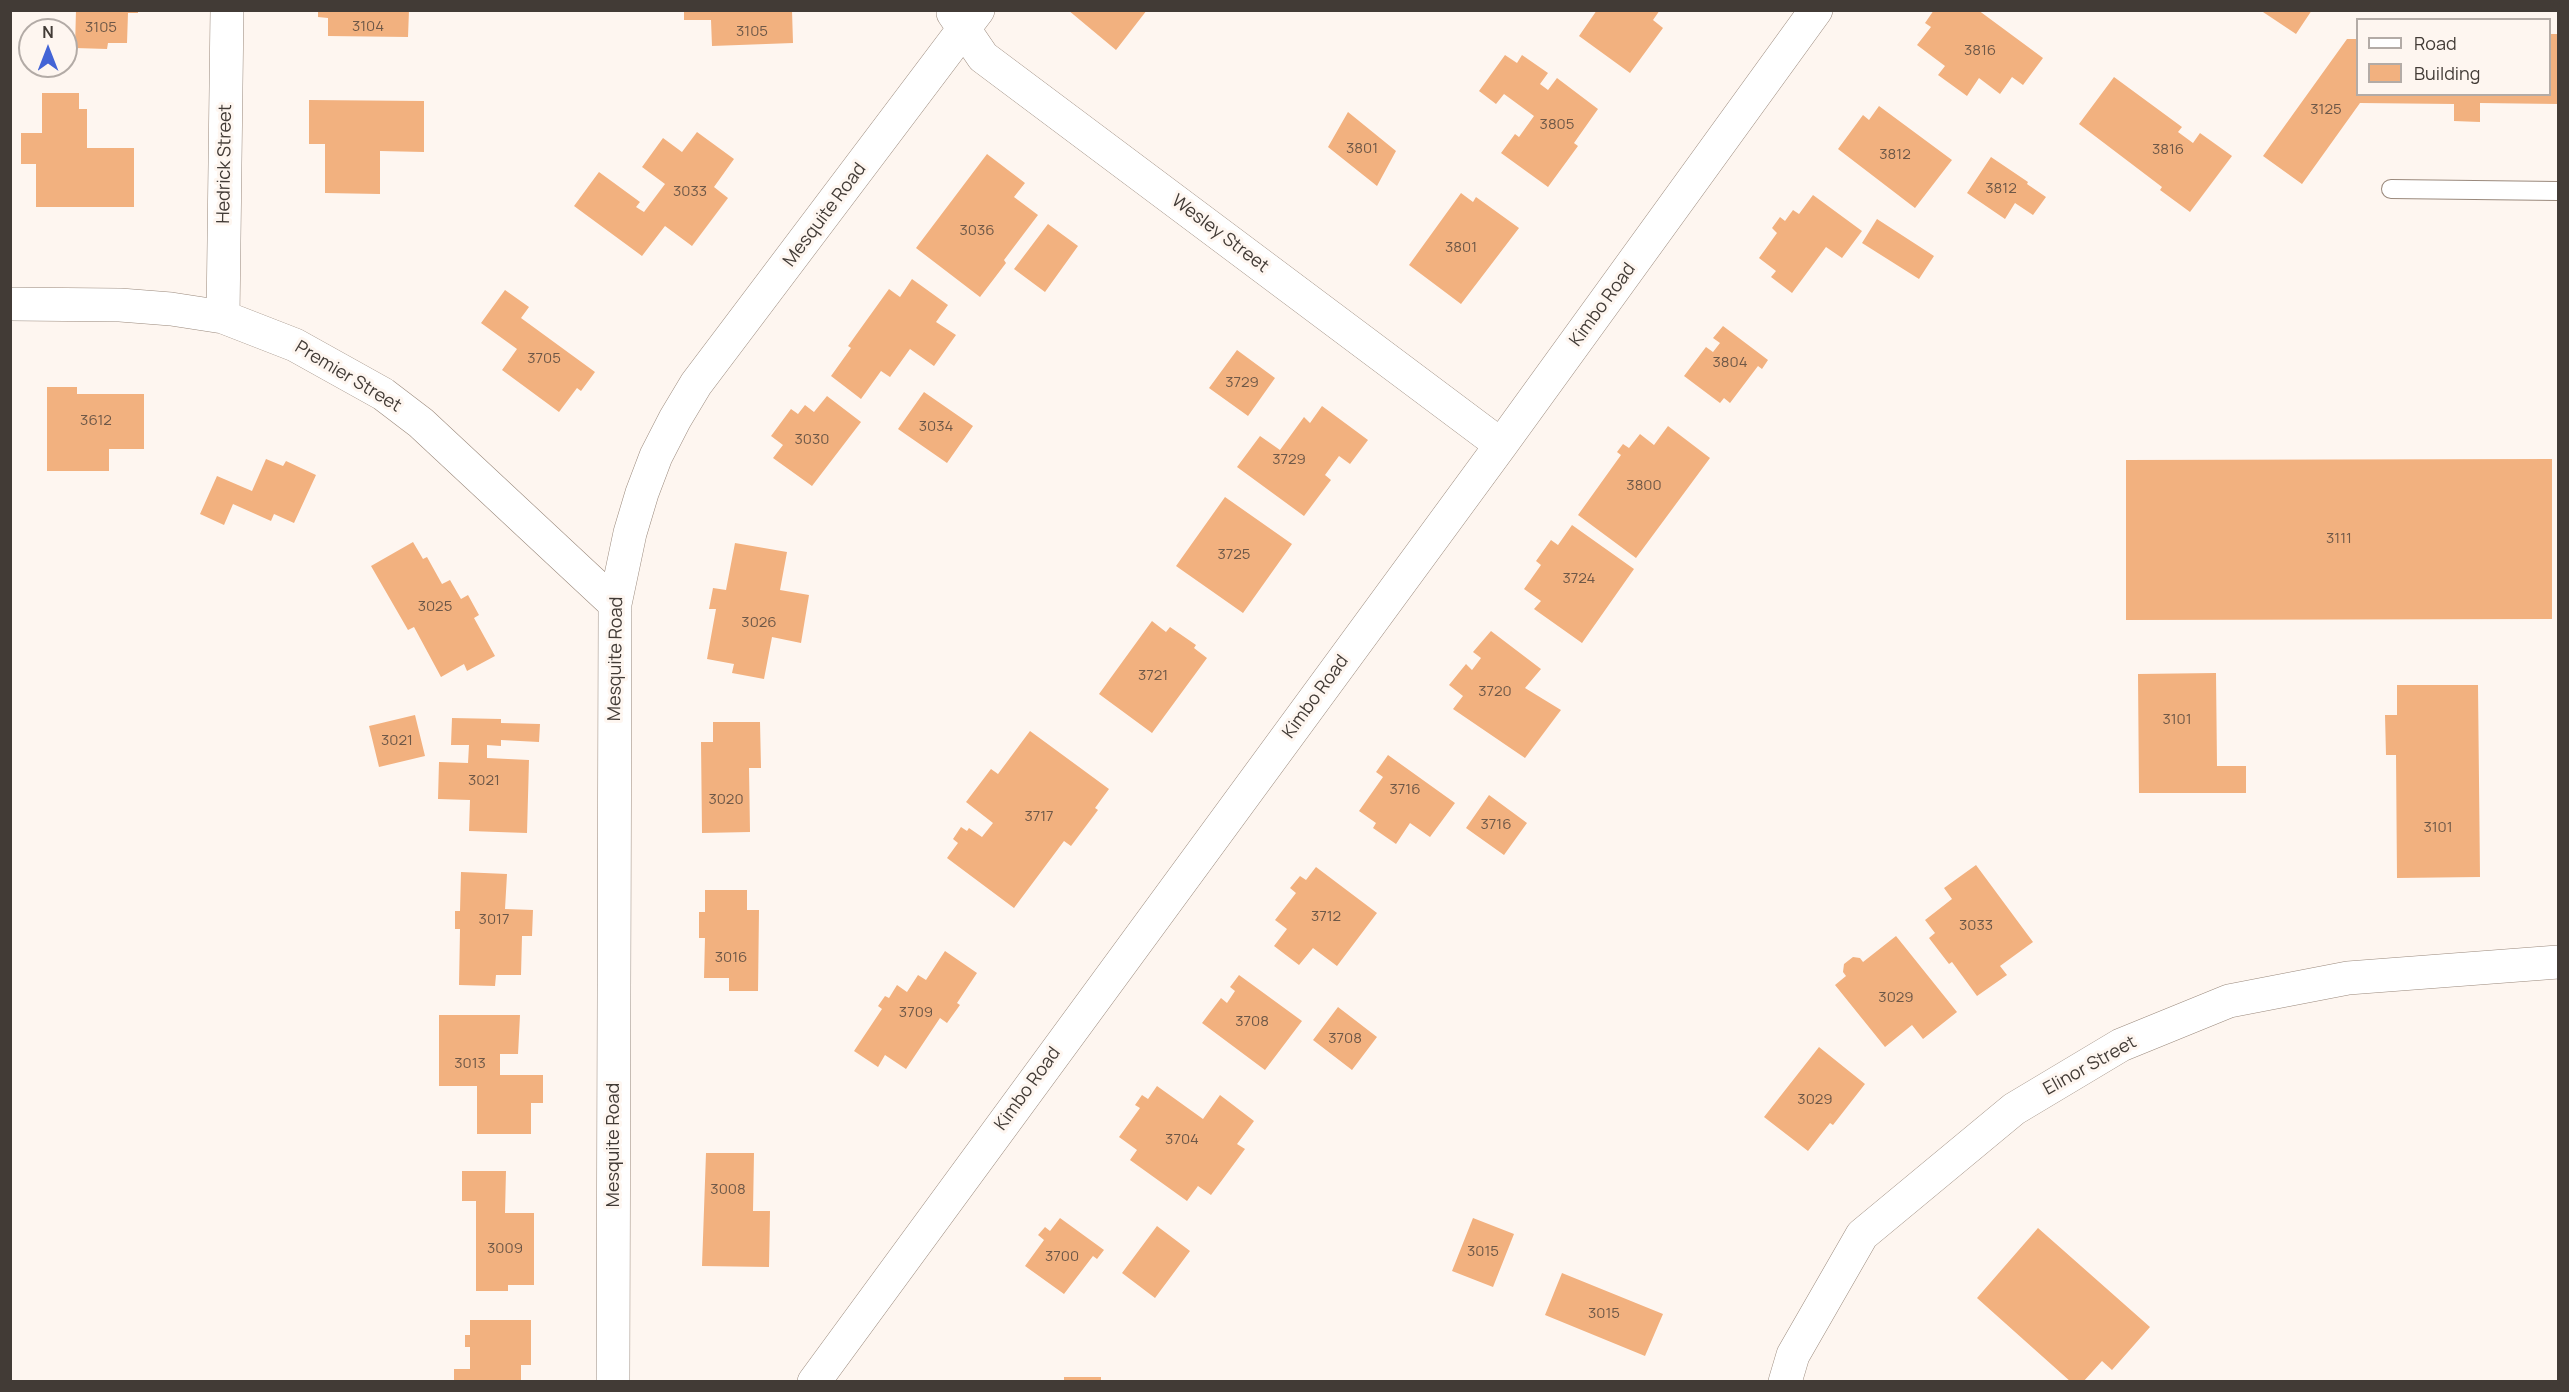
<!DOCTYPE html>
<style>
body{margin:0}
#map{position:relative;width:2569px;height:1392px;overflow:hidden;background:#fef6f0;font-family:Manrope,sans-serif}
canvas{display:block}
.frame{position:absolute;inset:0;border:12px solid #423b36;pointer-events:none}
.legend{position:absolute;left:2356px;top:18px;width:195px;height:78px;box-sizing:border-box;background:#fef6f0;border:2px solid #b3aba6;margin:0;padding:8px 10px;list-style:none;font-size:18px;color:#423b36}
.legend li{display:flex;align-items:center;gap:12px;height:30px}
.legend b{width:30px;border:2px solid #b3aba6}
.north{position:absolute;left:18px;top:18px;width:60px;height:60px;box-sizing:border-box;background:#fef6f0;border:2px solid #b3aba6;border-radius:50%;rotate:0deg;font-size:16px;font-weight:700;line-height:24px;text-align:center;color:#423b36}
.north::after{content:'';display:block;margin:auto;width:21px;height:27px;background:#4364d6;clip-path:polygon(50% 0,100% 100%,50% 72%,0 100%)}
</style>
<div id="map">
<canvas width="2569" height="1392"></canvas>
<div class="frame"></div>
<ul class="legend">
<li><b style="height:8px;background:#fff"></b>Road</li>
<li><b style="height:16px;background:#f2b17f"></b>Building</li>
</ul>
<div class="north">N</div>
</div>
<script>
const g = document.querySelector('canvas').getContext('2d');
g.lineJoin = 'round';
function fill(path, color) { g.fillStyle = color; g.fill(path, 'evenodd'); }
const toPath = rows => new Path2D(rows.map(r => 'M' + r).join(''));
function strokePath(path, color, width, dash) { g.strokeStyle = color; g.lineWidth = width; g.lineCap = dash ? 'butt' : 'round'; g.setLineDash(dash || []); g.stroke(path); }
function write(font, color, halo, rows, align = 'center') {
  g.font = font + ' Manrope,sans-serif'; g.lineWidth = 6; g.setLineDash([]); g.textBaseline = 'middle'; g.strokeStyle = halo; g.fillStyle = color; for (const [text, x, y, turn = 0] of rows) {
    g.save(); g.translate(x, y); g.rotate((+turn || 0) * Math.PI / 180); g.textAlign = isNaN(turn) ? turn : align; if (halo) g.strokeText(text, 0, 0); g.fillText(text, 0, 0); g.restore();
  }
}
const building = toPath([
 [76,10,138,10,138,13,128,13,127,43,108,43,107,49,75,48],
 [318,10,409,10,408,37,328,36,328,18,318,17],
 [684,10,792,10,793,43,712,46,711,20,684,20],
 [1068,10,1147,10,1116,50],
 [1597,10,1660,10,1653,20,1663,28,1630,73,1579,36],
 [1934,10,1978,10,2043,58,2023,85,2012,77,2000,94,1979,78,1967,96,1938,75,1945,66,1917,45,1931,27,1925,23],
 [2260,10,2312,10,2296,34],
 [2550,34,2558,34,2558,104,2480,103,2480,122,2454,121,2454,104,2360,103,2302,184,2263,156,2347,39,2358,39,2358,94,2550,94],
 [1505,55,1517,63,1522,55,1548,73,1540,84,1548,90,1557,78,1598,109,1574,143,1578,146,1548,187,1501,153,1515,134,1519,137,1534,116,1504,94,1496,104,1479,91],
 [2114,77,2182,127,2178,132,2193,143,2200,133,2232,156,2190,212,2160,190,2162,187,2079,124],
 [42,93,79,93,79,109,87,109,87,148,134,148,134,207,36,207,36,164,21,164,21,133,42,133],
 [309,100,424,101,424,152,380,151,380,194,325,193,325,144,309,144],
 [1879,106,1952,160,1915,208,1838,149,1863,115,1869,120],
 [1348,112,1396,151,1377,186,1328,147],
 [697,132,734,159,714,187,728,198,692,246,665,226,642,256,574,206,599,172,640,202,636,207,644,212,665,184,642,167,663,138,682,152],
 [987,154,1025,183,1014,197,1038,215,1004,260,1006,263,980,297,916,248],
 [1991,157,2028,182,2027,184,2046,197,2033,215,2015,203,2005,219,1967,193],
 [1461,193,1473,202,1476,197,1519,228,1461,304,1409,265],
 [1813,195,1862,231,1842,258,1826,247,1792,293,1771,277,1776,271,1759,258,1777,233,1772,228,1780,217,1785,221,1793,210,1799,214],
 [1877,219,1934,256,1919,279,1862,243],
 [1048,224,1078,246,1045,292,1014,269],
 [912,279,948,305,936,322,956,335,934,366,910,349,890,377,881,371,861,399,831,376,851,348,848,346,889,289,900,297],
 [505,290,529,307,521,318,595,372,581,391,577,388,559,412,502,370,517,349,481,323],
 [1723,326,1768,360,1762,369,1758,366,1730,403,1724,398,1720,403,1684,376,1706,347,1713,352,1720,343,1713,338],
 [1237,350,1275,378,1248,416,1209,388],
 [47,387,77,387,77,394,144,394,144,449,109,449,109,471,47,471],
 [924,392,973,426,947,463,898,429],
 [827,396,861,422,812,486,773,458,783,445,771,436,791,409,798,414,805,405,814,412],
 [1322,406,1368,440,1350,464,1339,456,1325,475,1331,480,1304,516,1237,467,1260,436,1280,450,1304,417,1310,423],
 [1668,426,1710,458,1636,558,1578,515,1621,455,1617,452,1623,444,1629,448,1640,434,1654,445],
 [266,459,283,466,286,461,316,475,294,523,274,514,271,521,233,504,224,525,200,514,217,476,252,491],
 [2552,459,2552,619,2126,620,2126,460],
 [1225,497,1292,544,1243,613,1176,566],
 [1572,525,1634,569,1582,643,1534,609,1541,601,1524,589,1541,565,1536,561,1551,540,1558,545],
 [413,542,423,559,427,557,442,584,450,580,461,599,468,595,479,615,474,618,495,656,467,671,464,664,441,677,414,627,408,630,371,566],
 [735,543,787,552,780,590,809,595,801,643,772,637,764,679,732,673,734,664,707,659,716,609,709,609,713,588,726,590],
 [1152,621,1166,632,1170,627,1196,645,1194,648,1207,658,1152,733,1099,694],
 [1491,631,1541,669,1525,688,1561,710,1525,758,1453,709,1463,696,1449,685,1466,664,1472,670,1481,658,1473,652],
 [2216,673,2217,766,2246,766,2246,793,2139,793,2138,674],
 [2397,685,2478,685,2480,877,2397,878,2396,755,2386,755,2385,715,2397,715],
 [415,715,425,756,379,767,369,726],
 [452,718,501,719,501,723,540,724,539,742,501,740,501,746,487,745,487,758,529,760,527,833,469,831,470,800,438,799,439,762,468,763,469,745,451,745],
 [713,722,760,722,761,768,749,768,750,832,702,833,701,742,713,742],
 [1030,731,1109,789,1095,808,1098,810,1071,846,1064,841,1014,908,947,858,958,843,953,839,961,827,967,831,969,828,982,837,993,823,966,802,991,769,998,774],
 [1388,755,1455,803,1430,837,1410,823,1396,844,1373,828,1376,823,1359,811,1383,777,1376,772],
 [1489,795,1527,823,1504,855,1466,828],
 [1976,865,2033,942,2000,966,2007,975,1977,996,1952,962,1949,964,1929,938,1935,933,1925,920,1952,899,1944,888],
 [1316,867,1377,913,1337,966,1313,948,1299,965,1274,946,1287,929,1275,920,1296,893,1290,888,1300,876,1306,880],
 [461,872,507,874,505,909,533,910,532,936,522,936,521,975,496,975,495,986,459,985,460,929,455,929,455,911,460,911],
 [705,890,747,890,747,910,759,910,758,991,729,991,729,978,704,978,705,938,699,938,699,912,705,912],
 [1896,936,1957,1012,1923,1039,1912,1025,1885,1047,1835,985,1846,976,1843,972,1844,964,1853,957,1860,958,1863,962],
 [945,951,977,973,957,1003,960,1005,947,1023,940,1018,906,1069,885,1055,878,1067,854,1051,882,1009,878,1006,885,996,889,998,897,985,907,992,918,975,926,980],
 [1239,975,1302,1021,1265,1070,1202,1023,1221,998,1227,1003,1235,991,1230,987],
 [1338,1007,1377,1037,1352,1070,1313,1040],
 [439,1015,520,1015,518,1054,500,1054,500,1075,543,1075,543,1103,531,1103,531,1134,477,1134,477,1086,439,1086],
 [1819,1047,1865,1084,1833,1125,1830,1123,1808,1151,1764,1117],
 [1157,1086,1203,1119,1220,1095,1254,1121,1237,1144,1245,1149,1211,1195,1198,1186,1187,1201,1130,1160,1137,1150,1119,1137,1140,1108,1135,1105,1142,1095,1148,1099],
 [706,1153,754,1153,753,1211,770,1211,769,1267,702,1266],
 [462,1171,506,1171,505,1213,534,1213,534,1285,508,1285,508,1291,476,1291,476,1201,462,1201],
 [1060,1218,1104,1250,1097,1259,1093,1256,1064,1294,1025,1266,1044,1240,1038,1235,1045,1227,1050,1231],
 [1473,1218,1514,1234,1493,1287,1452,1271],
 [1157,1226,1190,1251,1155,1298,1122,1273],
 [2038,1228,2150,1327,2112,1370,2102,1361,2083,1382,2071,1382,1977,1298],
 [1562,1273,1663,1314,1645,1356,1545,1315],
 [470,1320,531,1320,531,1365,521,1365,521,1382,454,1382,454,1369,470,1369,470,1347,465,1347,465,1335,470,1335],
 [1064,1377,1101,1377,1101,1382,1064,1382]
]);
const lane = toPath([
 [2391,189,2558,191]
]);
const street = toPath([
 [953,13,983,57,1501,445],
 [10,304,120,305,171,309,223,317,295,345,383,394,421,423,615,604],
 [223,317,227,10],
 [613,1382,615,604,630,533,642,493,656,456,675,419,696,384,978,10],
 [814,1382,1501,445,1816,10],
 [1785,1382,1793,1355,1862,1235,2014,1109,2121,1045,2229,1001,2348,978,2558,962]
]);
const numberNames = [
 ["3104",368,27],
 ["3105",101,28],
 ["3105",752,32],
 ["3816",1980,51],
 ["3125",2326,110],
 ["3805",1557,125],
 ["3801",1362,149],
 ["3816",2168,150],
 ["3812",1895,155],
 ["3812",2001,189],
 ["3033",690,192],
 ["3036",977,231],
 ["3801",1461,248],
 ["3705",544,359],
 ["3804",1730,363],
 ["3729",1242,383],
 ["3612",96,421],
 ["3034",936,427],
 ["3030",812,440],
 ["3729",1289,460],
 ["3800",1644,486],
 ["3111",2339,539],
 ["3725",1234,555],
 ["3724",1579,579],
 ["3025",435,607],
 ["3026",759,623],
 ["3721",1153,676],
 ["3720",1495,692],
 ["3101",2177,720],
 ["3021",397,741],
 ["3021",484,781],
 ["3716",1405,790],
 ["3020",726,800],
 ["3717",1039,817],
 ["3716",1496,825],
 ["3101",2438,828],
 ["3712",1326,917],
 ["3017",494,920],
 ["3033",1976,926],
 ["3016",731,958],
 ["3029",1896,998],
 ["3709",916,1013],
 ["3708",1252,1022],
 ["3708",1345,1039],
 ["3013",470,1064],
 ["3029",1815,1100],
 ["3704",1182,1140],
 ["3008",728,1190],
 ["3009",505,1249],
 ["3015",1483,1252],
 ["3700",1062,1257],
 ["3015",1604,1314]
];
const streetNames = [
 ["Hedrick Street",225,164,-89],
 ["Mesquite Road",825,215,-53],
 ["Wesley Street",1220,234,37],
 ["Kimbo Road",1603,305,-54],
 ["Premier Street",348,377,31],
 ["Mesquite Road",616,659,-89],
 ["Kimbo Road",1316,697,-54],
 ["Elinor Street",2090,1066,-29],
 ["Kimbo Road",1028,1089,-54],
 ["Mesquite Road",614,1145,-90]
];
fill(building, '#f2b17f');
strokePath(lane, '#9a897c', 20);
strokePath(street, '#9a897c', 34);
strokePath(lane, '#fff', 18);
strokePath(street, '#fff', 33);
write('15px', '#6e5848', null, numberNames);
write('18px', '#423b36', '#fef6f0', streetNames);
</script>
